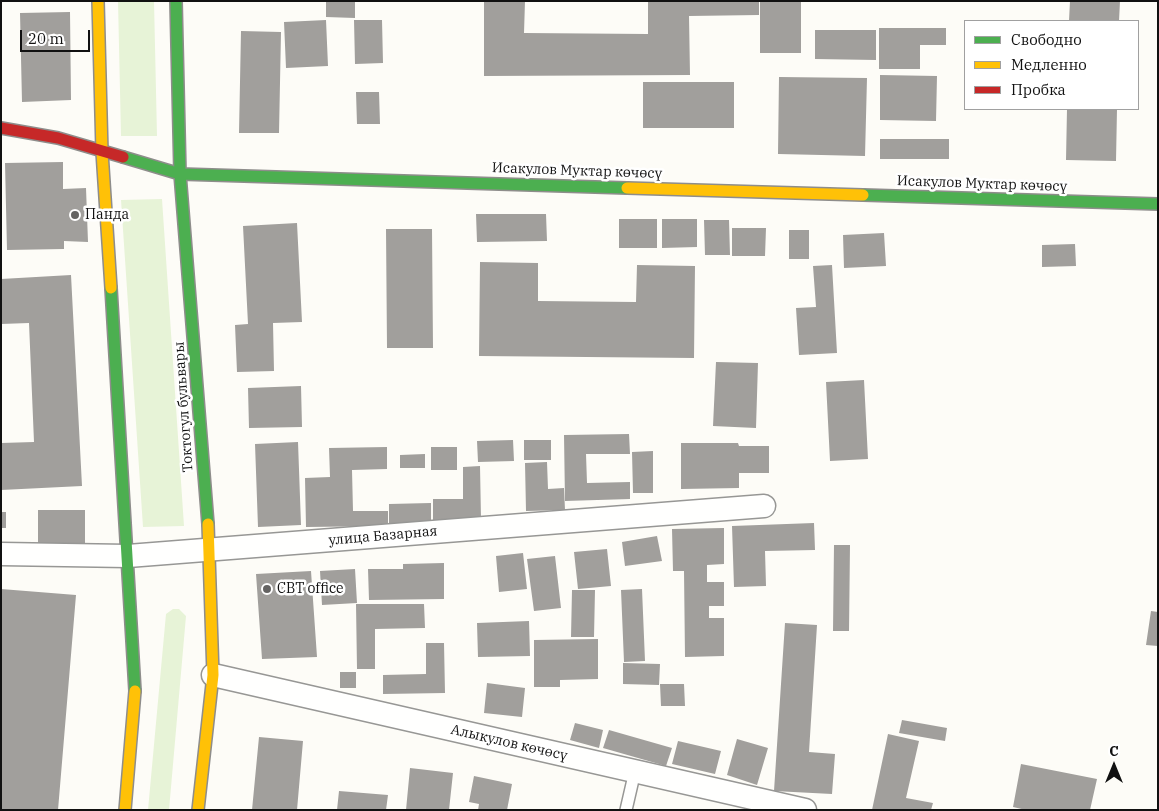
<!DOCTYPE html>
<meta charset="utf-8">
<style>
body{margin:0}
#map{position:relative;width:1159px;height:811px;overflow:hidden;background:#fdfcf7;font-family:"IBM Plex Serif",serif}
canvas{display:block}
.frame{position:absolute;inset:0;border:2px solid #111;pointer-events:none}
.legend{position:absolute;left:964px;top:20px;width:175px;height:90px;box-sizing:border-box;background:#fff;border:1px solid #a0a0a0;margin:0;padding:6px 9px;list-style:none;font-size:15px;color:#111}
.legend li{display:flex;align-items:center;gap:10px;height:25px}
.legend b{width:25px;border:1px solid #a0a0a0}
.north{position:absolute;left:1089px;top:741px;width:50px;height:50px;-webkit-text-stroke:4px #fff;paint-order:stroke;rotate:0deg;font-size:14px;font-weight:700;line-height:20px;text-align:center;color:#111}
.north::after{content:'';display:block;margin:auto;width:18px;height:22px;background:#111;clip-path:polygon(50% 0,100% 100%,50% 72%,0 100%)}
.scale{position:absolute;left:20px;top:30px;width:70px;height:22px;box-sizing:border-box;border:2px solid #111;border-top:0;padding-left:6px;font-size:15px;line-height:18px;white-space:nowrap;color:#111;-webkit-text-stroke:4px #fff;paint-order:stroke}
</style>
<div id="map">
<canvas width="1159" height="811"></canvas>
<div class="frame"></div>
<ul class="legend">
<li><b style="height:6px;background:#4caf50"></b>Свободно</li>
<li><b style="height:6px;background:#ffc107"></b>Медленно</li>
<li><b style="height:6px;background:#c62828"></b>Пробка</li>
</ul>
<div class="north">С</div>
<div class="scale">20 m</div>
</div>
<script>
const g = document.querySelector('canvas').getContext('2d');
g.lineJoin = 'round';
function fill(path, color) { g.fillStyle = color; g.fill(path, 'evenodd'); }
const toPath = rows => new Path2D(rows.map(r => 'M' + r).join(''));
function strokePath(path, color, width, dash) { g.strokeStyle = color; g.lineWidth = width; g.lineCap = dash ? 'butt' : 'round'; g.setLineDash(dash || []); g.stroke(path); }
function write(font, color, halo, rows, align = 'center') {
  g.font = font + ' "IBM Plex Serif",serif'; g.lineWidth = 5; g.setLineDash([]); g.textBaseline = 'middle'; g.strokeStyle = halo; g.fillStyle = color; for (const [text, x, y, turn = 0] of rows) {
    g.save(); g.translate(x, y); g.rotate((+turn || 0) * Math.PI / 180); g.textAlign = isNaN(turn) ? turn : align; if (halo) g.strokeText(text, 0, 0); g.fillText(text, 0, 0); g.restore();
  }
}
const green = toPath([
 [118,1,154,1,157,136,121,136],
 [162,199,184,526,143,527,121,200],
 [173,609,179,609,186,616,169,810,148,810,166,614]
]);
const building = toPath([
 [326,1,355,1,355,18,326,17],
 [484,1,525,1,524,33,648,34,648,1,759,1,759,15,689,16,690,75,484,76],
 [760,1,801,1,801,53,760,53],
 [1070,1,1120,1,1119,21,1069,21],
 [70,12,71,100,22,102,20,13],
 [326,20,328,66,286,68,284,22],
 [354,20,382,20,383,63,355,64],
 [879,28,946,28,946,45,920,45,920,69,879,69],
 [815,30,876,30,876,60,815,59],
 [241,31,281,32,279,133,239,133],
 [880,75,937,76,936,121,880,120],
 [779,77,867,78,865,156,778,154],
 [643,82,734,82,734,128,643,128],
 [356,92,379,92,380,124,357,124],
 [1067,109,1117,109,1116,161,1066,160],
 [880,139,949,139,949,159,880,159],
 [63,162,63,189,86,188,88,242,64,241,64,249,7,250,5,163],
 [476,214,546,214,547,241,477,242],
 [619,219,657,219,657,248,619,248],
 [662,219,697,219,697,247,662,248],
 [704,220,729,220,730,255,705,255],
 [297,223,302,322,273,323,274,371,237,372,235,325,248,324,243,226],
 [732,228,766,228,765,256,732,256],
 [386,229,432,229,433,348,387,348],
 [789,230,809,230,809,259,789,259],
 [884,233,886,266,844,268,843,235],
 [1075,244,1076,266,1042,267,1042,245],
 [480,262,538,263,538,301,636,302,637,265,695,266,694,358,479,356],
 [832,265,837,353,799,355,796,308,816,307,813,266],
 [71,275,82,486,1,490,1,443,34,442,29,323,1,324,1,279],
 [716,362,758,363,756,428,713,426],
 [864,380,868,459,830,461,826,382],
 [301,386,302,427,249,428,248,388],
 [629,434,630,454,586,454,587,483,630,482,630,499,565,501,564,435],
 [513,440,514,461,478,462,477,441],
 [524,440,551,440,551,460,524,460],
 [298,442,301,525,258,527,255,444],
 [681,443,738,443,739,446,769,446,769,473,739,473,739,488,681,489],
 [387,447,387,469,352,470,353,511,388,511,388,526,306,527,305,478,330,477,329,448],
 [431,447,457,447,457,470,431,470],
 [653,451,653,493,633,493,632,452],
 [425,454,425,468,400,468,400,455],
 [547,462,548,489,564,488,565,510,526,511,525,463],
 [480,466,481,519,433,520,433,499,463,499,463,467],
 [431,503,431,523,389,524,389,504],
 [38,510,85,510,85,544,38,544],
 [1,512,6,512,6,528,1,528],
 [814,523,815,550,765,551,766,586,734,587,732,526],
 [724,528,724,564,707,565,707,582,724,582,724,606,709,606,709,618,724,618,724,656,685,657,684,571,673,571,672,529],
 [657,536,662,561,625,566,622,542],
 [834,545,850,545,849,631,833,631],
 [607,549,611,586,578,589,574,552],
 [523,553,527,589,499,592,496,556],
 [555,556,561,608,534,611,527,559],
 [444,563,444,599,369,600,368,569,403,569,403,564],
 [355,569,357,603,322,605,320,571],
 [311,571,317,657,262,659,256,574],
 [1,589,76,595,58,810,1,810],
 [642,589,645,661,624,662,621,590],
 [572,590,595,590,594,637,571,637],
 [356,604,424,604,425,628,375,629,375,669,357,669],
 [1151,611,1158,612,1158,646,1146,645],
 [529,621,530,656,478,657,477,623],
 [785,623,817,625,809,752,835,754,832,794,774,791],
 [598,639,598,679,560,680,560,687,534,687,534,640],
 [426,643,444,643,445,693,383,694,383,675,426,674],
 [623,663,660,664,659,685,623,684],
 [340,672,356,672,356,688,340,688],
 [487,683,525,688,522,717,484,713],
 [660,684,684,684,685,706,661,706],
 [902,720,947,728,945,741,899,733],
 [575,723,603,730,599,748,570,740],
 [609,730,672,748,666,766,603,748],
 [888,734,919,741,906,798,933,803,931,810,872,810],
 [259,737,303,741,297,810,252,810],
 [737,739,768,748,757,785,727,775],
 [678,741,721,751,715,774,672,764],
 [1021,764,1097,779,1090,810,1026,810,1013,807],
 [410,768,453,773,449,810,406,810],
 [474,776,512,784,507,810,478,810,479,804,469,802],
 [339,791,388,795,386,810,337,810]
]);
const lane = toPath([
 [626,810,635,771]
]);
const street = toPath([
 [1,554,128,556,764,506],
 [213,675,805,810]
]);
const fast = toPath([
 [176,1,180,174,208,524],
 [123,157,180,174,627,188],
 [863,195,1158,204],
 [111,288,135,691]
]);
const slow = toPath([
 [98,1,102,152,111,288],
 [627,188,863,195],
 [125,810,135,691],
 [198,810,213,675,208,524]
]);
const jam = toPath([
 [1,128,58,138,123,157]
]);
const markers = [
 [75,215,5,"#646362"],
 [267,589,5,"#646362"]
];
const streetNames = [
 ["Исакулов Муктар көчөсү",577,171,2],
 ["Исакулов Муктар көчөсү",982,184,2],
 ["Токтогул бульвары",184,407,-94],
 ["улица Базарная",383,536,-5],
 ["Алыкулов көчөсү",509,743,13]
];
const poiNames = [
 ["Панда",85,215],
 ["CBT office",277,589]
];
fill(green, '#e7f3d7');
fill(building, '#a19f9c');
strokePath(lane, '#979795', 14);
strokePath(street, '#979795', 25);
strokePath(fast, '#8e8d8b', 14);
strokePath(slow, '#8e8d8b', 14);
strokePath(jam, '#8e8d8b', 14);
strokePath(lane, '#fffffe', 11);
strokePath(street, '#fffffe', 22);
strokePath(fast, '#4caf50', 11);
strokePath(slow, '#ffc107', 11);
strokePath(jam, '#c62828', 11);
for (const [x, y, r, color] of markers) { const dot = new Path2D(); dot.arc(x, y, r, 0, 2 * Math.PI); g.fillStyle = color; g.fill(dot); strokePath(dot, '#fff', 2); }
write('14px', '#111', '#fff', streetNames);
write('14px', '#111', '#fff', poiNames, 'left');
</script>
